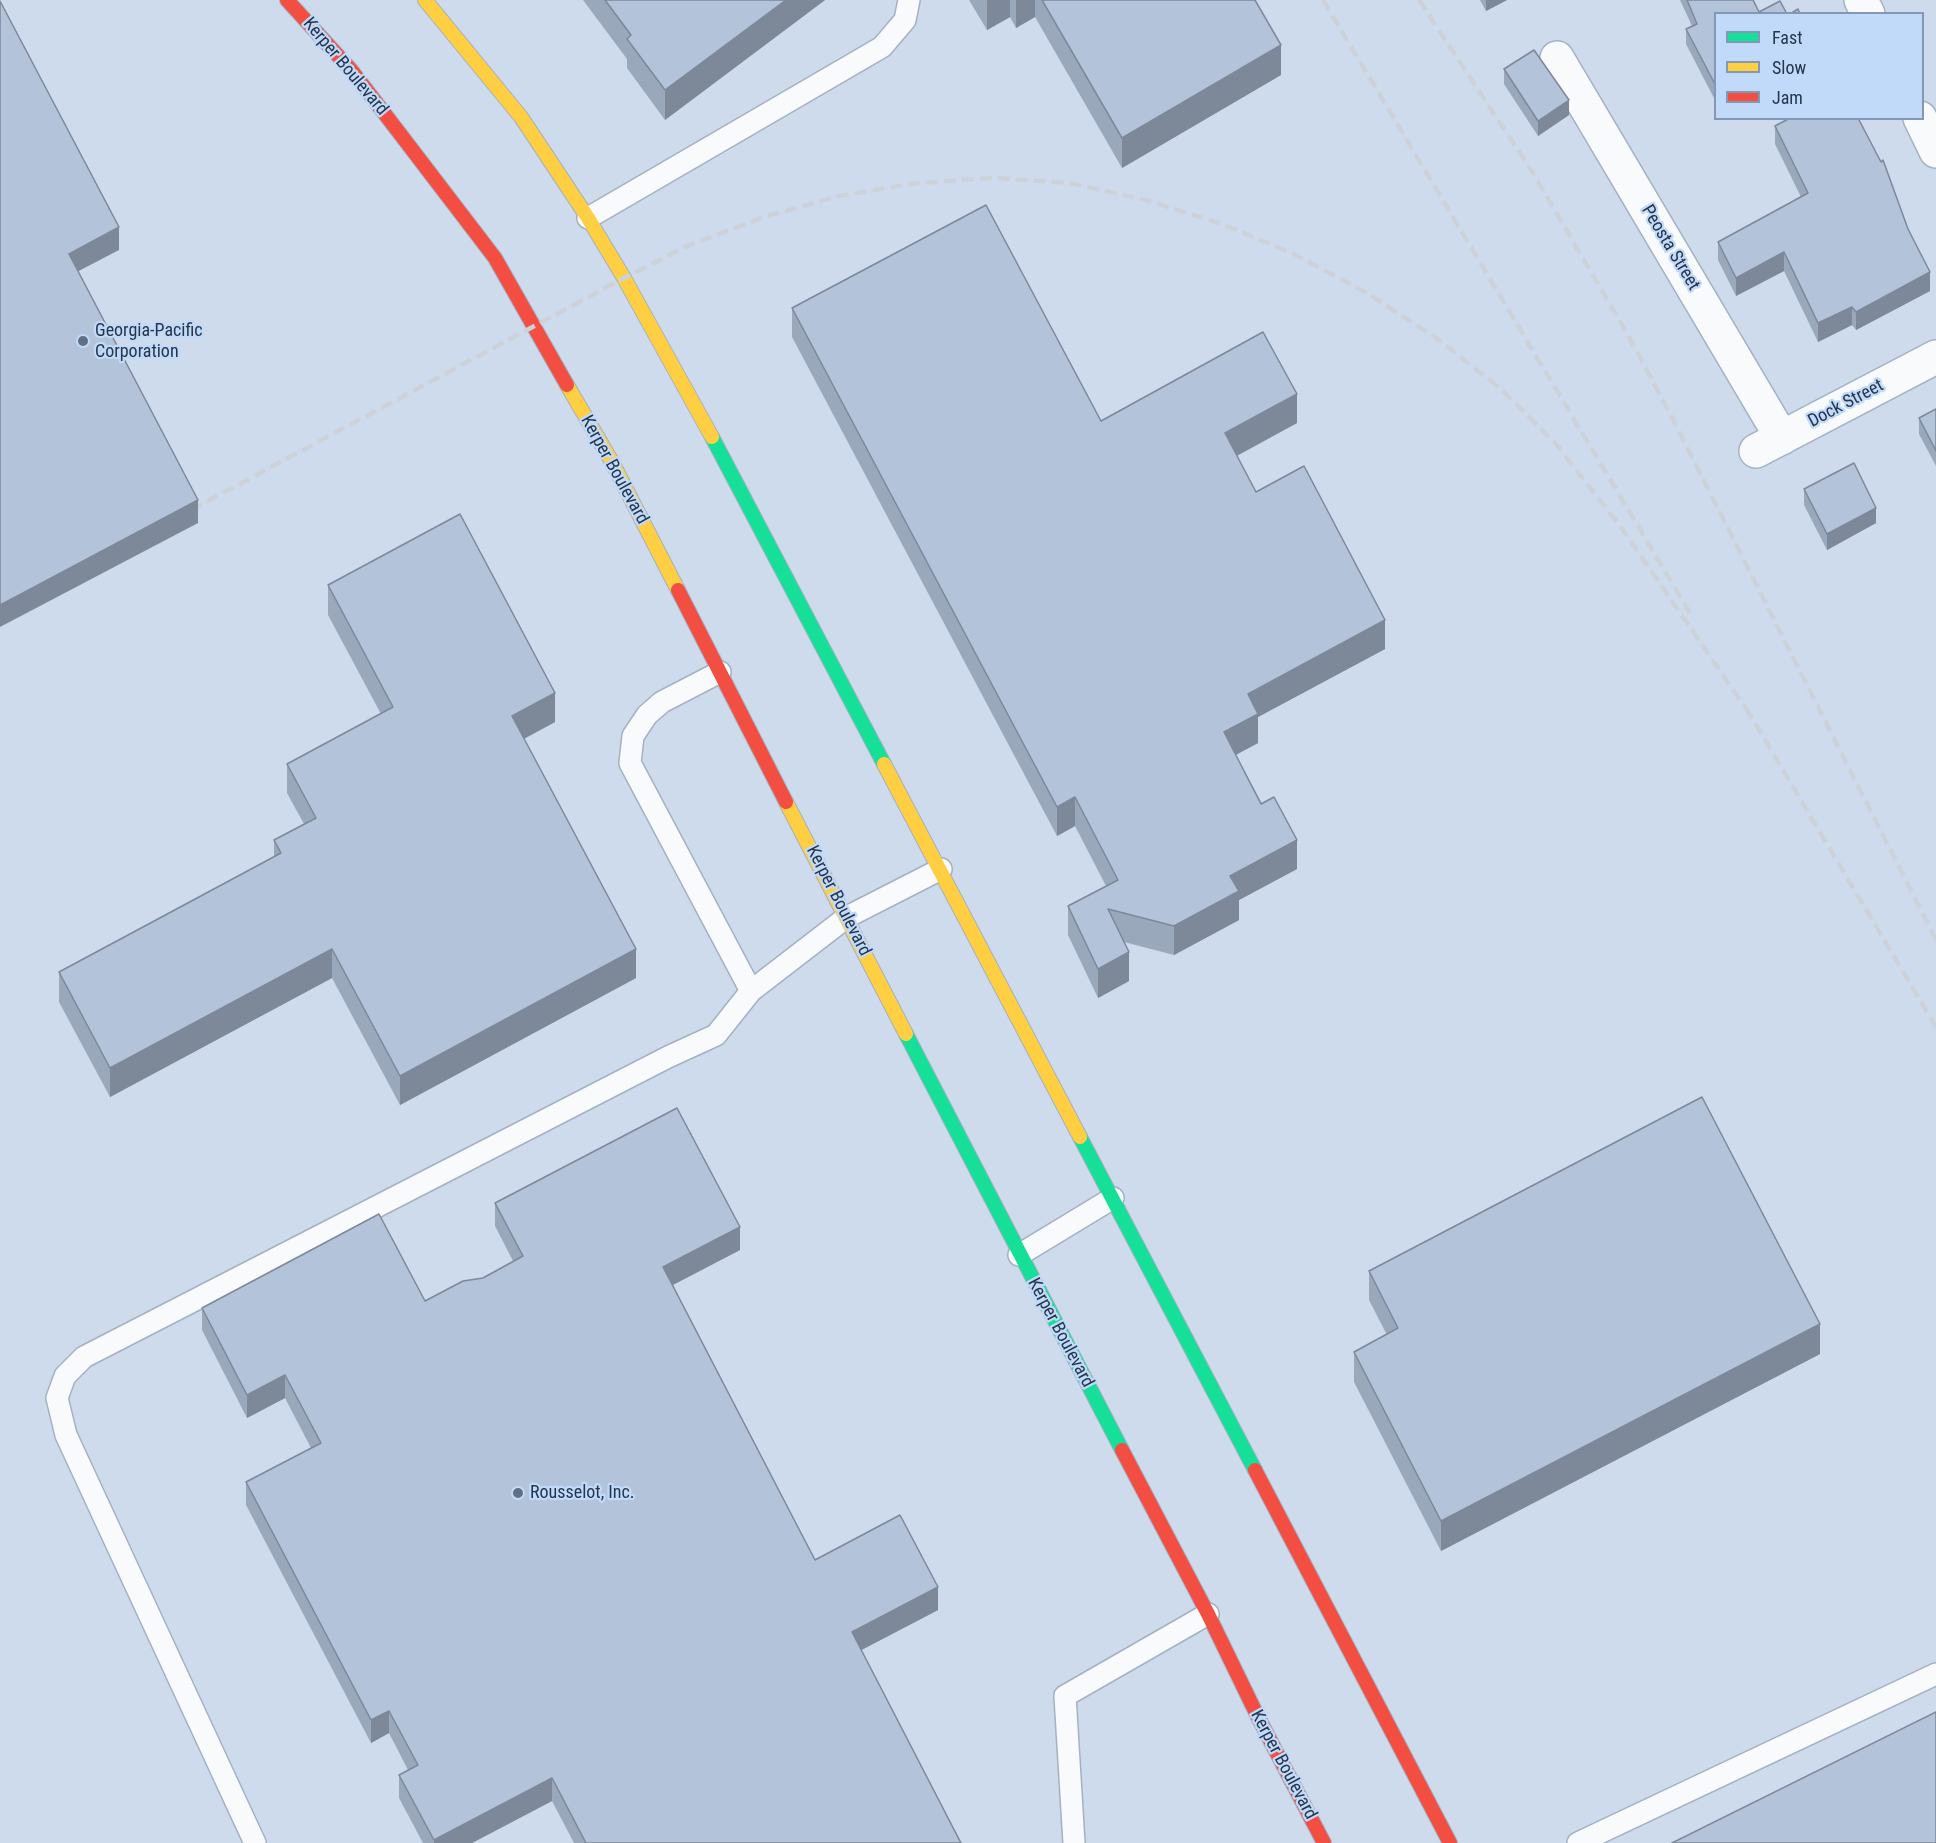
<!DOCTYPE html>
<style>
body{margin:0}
#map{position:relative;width:1936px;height:1843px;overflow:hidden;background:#cedbed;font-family:"Roboto Condensed",sans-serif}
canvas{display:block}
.legend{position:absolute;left:1714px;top:12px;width:210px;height:108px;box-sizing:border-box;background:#c1dafa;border:2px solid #8398b4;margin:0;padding:8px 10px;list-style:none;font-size:18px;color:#25364b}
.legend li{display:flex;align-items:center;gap:12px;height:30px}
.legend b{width:30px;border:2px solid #8398b4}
</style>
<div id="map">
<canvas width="1936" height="1843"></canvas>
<ul class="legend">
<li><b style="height:8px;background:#16e098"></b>Fast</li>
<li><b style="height:8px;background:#ffcf43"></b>Slow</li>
<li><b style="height:8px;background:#f24e42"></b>Jam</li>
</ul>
</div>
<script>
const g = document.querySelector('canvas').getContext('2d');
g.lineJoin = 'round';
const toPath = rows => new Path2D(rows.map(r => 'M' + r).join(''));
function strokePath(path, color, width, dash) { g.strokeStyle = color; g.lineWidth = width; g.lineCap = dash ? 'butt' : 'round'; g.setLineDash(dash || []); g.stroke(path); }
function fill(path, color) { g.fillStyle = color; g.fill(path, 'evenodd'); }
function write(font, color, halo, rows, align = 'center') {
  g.font = font + ' "Roboto Condensed",sans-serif'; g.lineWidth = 4.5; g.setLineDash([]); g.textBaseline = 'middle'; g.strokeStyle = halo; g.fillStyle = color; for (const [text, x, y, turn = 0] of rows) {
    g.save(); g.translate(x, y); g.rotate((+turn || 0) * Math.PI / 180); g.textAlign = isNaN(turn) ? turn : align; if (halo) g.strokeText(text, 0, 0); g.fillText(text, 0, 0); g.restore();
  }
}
const lane = toPath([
 [588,218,882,47,905,20,909,0],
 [720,672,662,702,647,715,633,736,630,763,751,991],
 [1019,1255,1113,1198],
 [255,1843,66,1435,57,1398,65,1376,84,1357,668,1057,716,1035,751,991,847,917,941,869],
 [1074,1843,1065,1696,1208,1614],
 [1578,1843,1936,1674]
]);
const street = toPath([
 [1861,0,1868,14],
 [1557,58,1782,438],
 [1920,118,1936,151],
 [1756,451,1936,357]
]);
const fast = toPath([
 [712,437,884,764],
 [906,1034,1122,1450],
 [1080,1137,1255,1470]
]);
const slow = toPath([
 [425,0,521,117,588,218,624,278,712,437],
 [567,385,612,462,678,590],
 [884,764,1080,1137],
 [786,802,906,1034]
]);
const jam = toPath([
 [287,0,352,71,495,258,567,385],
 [678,590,786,802],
 [1122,1450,1208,1614,1258,1717,1324,1843],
 [1255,1470,1450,1843]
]);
const rail = toPath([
 [1323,0,1690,613],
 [1419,0,1531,170,1628,335,1666,406,1936,940],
 [191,510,624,278,687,246,767,216,839,196,917,183,994,178,1070,183,1146,200,1222,224,1294,254,1365,292,1435,337,1502,390,1556,444,1623,530,1751,716],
 [1746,708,1936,1027]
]);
const wall = toPath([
 [583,0,825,0,665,120,627,68,627,59],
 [969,0,1255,0,1281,75,1122,168,1035,17,1016,28,1010,17,987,30],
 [1480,0,1507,0,1486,11],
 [1680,0,1753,0,1759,12,1787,14,1716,14,1716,102,1686,44,1686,29,1692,26],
 [1504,69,1569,115,1538,136,1504,84],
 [1775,126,1930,291,1856,330,1852,325,1818,342,1784,271,1736,296,1718,260,1718,242,1801,197,1775,144],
 [792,308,1101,421,1297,423,1237,456,1256,492,1385,649,1258,717,1258,743,1236,755,1297,869,1239,900,1239,920,1174,955,1124,942,1129,981,1098,998,1068,935,1068,906,1106,886,1075,826,1057,836,792,337],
 [1936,409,1936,466,1919,434,1919,418],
 [1804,489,1876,523,1827,550,1804,505],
 [328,585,555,722,524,739,636,978,400,1105,332,978,110,1097,59,1002,59,972,274,857,274,840,304,824,287,793,287,764,381,714,328,615],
 [495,1203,740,1250,673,1285,815,1560,938,1610,861,1650,961,1843,574,1843,552,1801,472,1843,423,1843,399,1798,399,1775,408,1770,389,1733,371,1743,246,1505,246,1482,311,1448,285,1398,247,1418,202,1330,202,1308,425,1301,483,1278,513,1261,495,1226],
 [1369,1271,1820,1354,1441,1551,1354,1382,1354,1352,1387,1335,1369,1300]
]);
const shadedWall = toPath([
 [786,0,825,0,665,120,665,90],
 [988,0,1010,0,1010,17,987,30,987,1],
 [1016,0,1035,0,1035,17,1016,28],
 [1486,0,1507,0,1486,11],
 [1281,45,1281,75,1122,168,1122,138],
 [1569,100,1569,115,1538,136,1538,121],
 [119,227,119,250,69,276,69,254],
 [1784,252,1784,271,1736,296,1736,278],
 [1930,272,1930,291,1856,330,1856,312],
 [1852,307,1852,325,1818,342,1818,323],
 [1297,394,1297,423,1225,462,1225,433],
 [198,500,198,523,0,627,0,605],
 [1876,508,1876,523,1827,550,1827,534],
 [1385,620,1385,649,1258,717,1258,743,1224,761,1224,732,1248,694],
 [555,693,555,722,512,745,512,716],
 [1075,797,1075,826,1057,836,1057,807],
 [1297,840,1297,869,1239,900,1239,920,1174,955,1174,926,1230,876],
 [332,949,332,978,110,1097,110,1068],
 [636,949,636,978,400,1105,400,1076],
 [1129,952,1129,981,1098,998,1098,969],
 [740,1227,740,1250,663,1290,663,1267],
 [1820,1324,1820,1354,1441,1551,1441,1521],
 [285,1375,285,1398,247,1418,247,1395],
 [938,1587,938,1610,852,1655,852,1632],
 [389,1711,389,1733,371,1743,371,1720],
 [552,1778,552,1801,472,1843,434,1843,434,1840]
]);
const building = toPath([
 [605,0,786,0,665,90,627,39,631,35,605,0],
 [1042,0,1255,0,1281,45,1122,138,1042,0],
 [1687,0,1753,0,1759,12,1780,1,1787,14,1716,14,1716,86,1686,29,1697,24,1687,0],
 [0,1,119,227,69,254,198,500,0,605,0,1],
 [1798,9,1800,14,1790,14,1798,9],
 [1534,50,1569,100,1538,121,1504,69,1534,50],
 [1790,118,1858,118,1881,162,1883,160,1908,229,1930,272,1856,312,1852,307,1818,323,1784,252,1736,278,1718,242,1808,193,1775,126,1790,118],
 [986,205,1101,421,1263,332,1297,394,1225,433,1256,492,1304,466,1385,620,1248,694,1258,714,1224,732,1261,804,1274,797,1297,840,1230,876,1239,891,1174,926,1108,909,1129,952,1098,969,1068,906,1118,880,1075,797,1057,807,792,308,986,205],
 [1936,409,1936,451,1919,418,1936,409],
 [1854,463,1876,508,1827,534,1804,489,1854,463],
 [460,514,555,693,512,716,636,949,400,1076,332,949,110,1068,59,972,281,853,274,840,316,818,287,764,393,707,328,585,460,514],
 [1702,1097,1820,1324,1441,1521,1354,1352,1398,1328,1369,1271,1702,1097],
 [677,1108,740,1227,663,1267,815,1560,900,1515,938,1587,852,1632,961,1843,586,1843,552,1778,434,1840,399,1775,418,1765,389,1711,371,1720,246,1482,321,1443,285,1375,247,1395,202,1308,379,1214,425,1301,463,1281,483,1278,523,1256,495,1203,677,1108],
 [1936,1712,1936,1843,1672,1843,1936,1712]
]);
const markers = [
 [83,341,6,"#607084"],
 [518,1493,6,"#607084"]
];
const streetNames = [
 ["Kerper Boulevard",345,67,50],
 ["Peosta Street",1670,248,59],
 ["Dock Street",1846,404,-28],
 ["Kerper Boulevard",614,470,61],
 ["Kerper Boulevard",838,901,63],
 ["Kerper Boulevard",1060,1333,62],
 ["Kerper Boulevard",1283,1765,62]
];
const poiNames = [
 ["Georgia-Pacific",95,331],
 ["Corporation",95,352],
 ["Rousselot, Inc.",530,1493]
];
strokePath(lane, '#a4b1c2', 24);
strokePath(street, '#a4b1c2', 36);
strokePath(fast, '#a4b1c2', 16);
strokePath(slow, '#a4b1c2', 16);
strokePath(jam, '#a4b1c2', 16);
strokePath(lane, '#f8fafc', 21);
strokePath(street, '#f8fafc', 33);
strokePath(fast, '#16e098', 14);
strokePath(slow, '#ffcf43', 14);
strokePath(jam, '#f24e42', 14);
strokePath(rail, '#cdd2d8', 4.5, [12, 6]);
fill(wall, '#99a8bb');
fill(shadedWall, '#7d8899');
fill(building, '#b2c3da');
strokePath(building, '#7d8899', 1.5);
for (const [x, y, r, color] of markers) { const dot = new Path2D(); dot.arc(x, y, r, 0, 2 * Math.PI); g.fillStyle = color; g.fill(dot); strokePath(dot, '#c1dafa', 2); }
write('18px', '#25364b', '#c1dafa', streetNames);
write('18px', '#25364b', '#c1dafa', poiNames, 'left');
</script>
